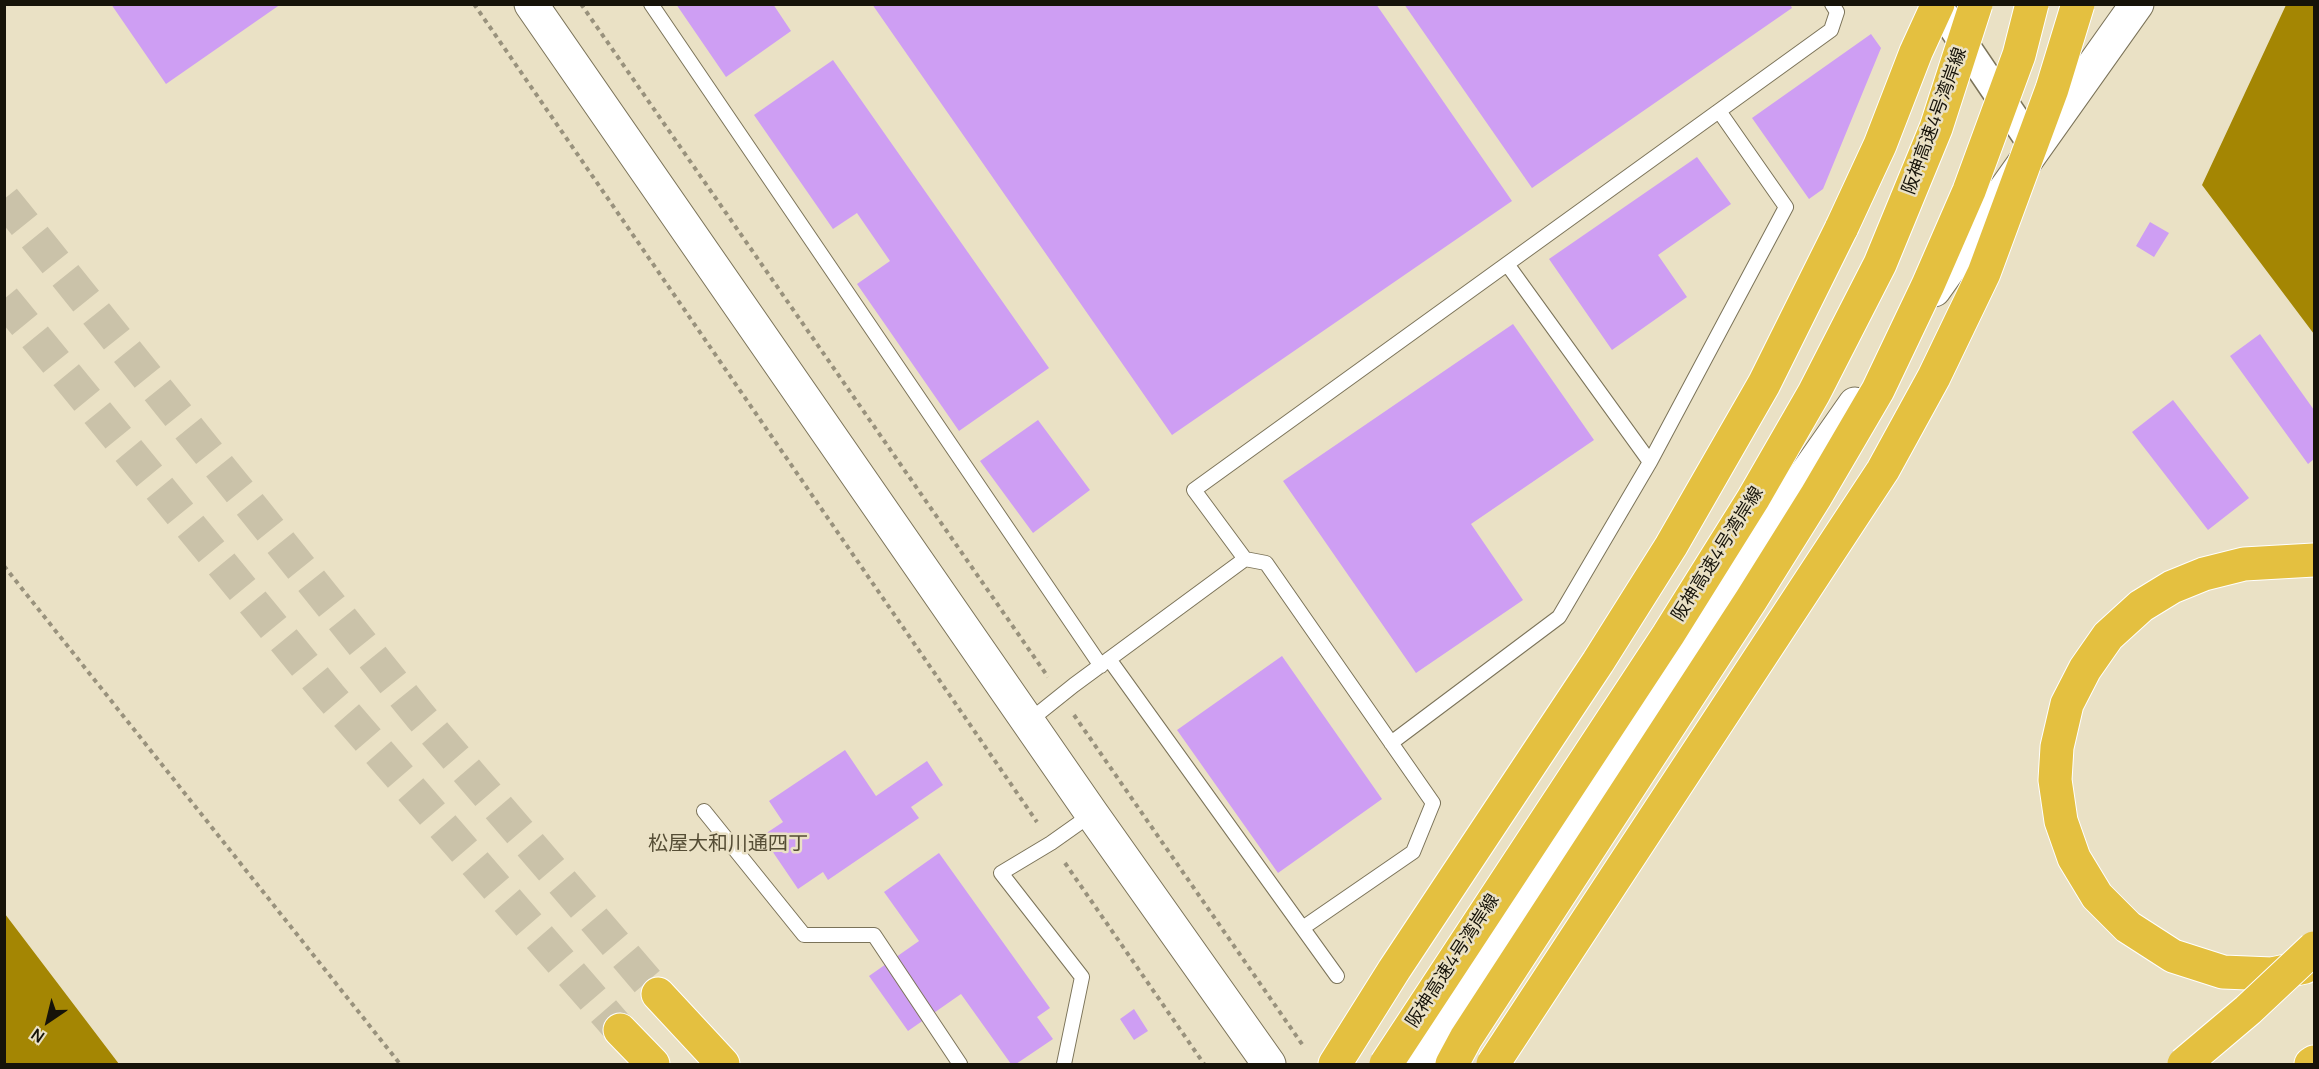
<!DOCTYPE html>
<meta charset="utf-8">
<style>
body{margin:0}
#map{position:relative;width:2319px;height:1069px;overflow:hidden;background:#eae1c5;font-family:Manrope,sans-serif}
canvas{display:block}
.frame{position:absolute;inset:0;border:6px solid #161309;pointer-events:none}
.north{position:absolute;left:18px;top:991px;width:60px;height:60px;-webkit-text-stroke:4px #eae1c5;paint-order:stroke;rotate:215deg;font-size:16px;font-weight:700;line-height:24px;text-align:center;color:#161309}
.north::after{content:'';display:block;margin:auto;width:21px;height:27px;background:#161309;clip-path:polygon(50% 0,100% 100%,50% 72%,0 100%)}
</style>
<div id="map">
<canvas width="2319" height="1069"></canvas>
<div class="frame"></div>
<div class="north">N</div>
</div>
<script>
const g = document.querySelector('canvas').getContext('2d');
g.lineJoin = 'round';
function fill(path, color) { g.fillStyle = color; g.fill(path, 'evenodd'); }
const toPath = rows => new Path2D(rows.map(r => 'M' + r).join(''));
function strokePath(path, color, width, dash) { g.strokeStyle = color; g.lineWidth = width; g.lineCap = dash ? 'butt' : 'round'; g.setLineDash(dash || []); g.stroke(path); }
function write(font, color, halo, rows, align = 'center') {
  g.font = font + ' Manrope,"Noto Sans JP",sans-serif'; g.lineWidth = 5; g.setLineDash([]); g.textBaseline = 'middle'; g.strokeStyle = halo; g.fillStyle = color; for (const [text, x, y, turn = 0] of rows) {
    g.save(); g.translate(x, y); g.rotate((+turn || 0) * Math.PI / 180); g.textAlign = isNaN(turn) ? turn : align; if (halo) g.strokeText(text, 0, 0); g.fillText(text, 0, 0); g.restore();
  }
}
const water = toPath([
 [2286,5,2314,5,2314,334,2202,185],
 [5,914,119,1064,5,1064]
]);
const building = toPath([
 [111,4,281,4,166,84],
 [676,4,773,4,791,31,726,77],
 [872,4,1376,4,1512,201,1172,435],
 [1404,4,1790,4,1792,8,1532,188],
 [1871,34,1881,48,1823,189,1809,199,1752,118],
 [833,60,1049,368,959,431,857,284,890,261,857,213,833,229,754,115],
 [1697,157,1731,204,1658,255,1687,297,1612,350,1549,259],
 [2150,222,2169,233,2154,257,2136,246],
 [1513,324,1594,440,1471,524,1523,600,1416,673,1283,481],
 [2260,334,2314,410,2314,459,2308,464,2230,356],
 [2173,400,2249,498,2208,530,2132,432],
 [1038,420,1090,490,1033,533,980,461],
 [1282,656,1382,799,1278,873,1177,730],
 [845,750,876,796,927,761,943,785,911,807,919,818,828,880,823,872,798,889,762,836,783,822,769,801],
 [939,853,1050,1008,1037,1017,1053,1039,1016,1064,1011,1064,961,994,908,1031,869,976,919,941,884,892],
 [1134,1009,1148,1031,1134,1040,1120,1019]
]);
const highwayTunnel = toPath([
 [4,199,420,716,658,994],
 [4,299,330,696,620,1030]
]);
const path = toPath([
 [474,4,1037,822],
 [581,4,1048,677],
 [4,566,400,1064],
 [1074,715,1304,1047],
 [1065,863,1204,1064]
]);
const lane = toPath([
 [651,4,1101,666],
 [1507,264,1650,462],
 [1245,559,1266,563,1433,803,1413,852,1304,927],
 [1109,659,1337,976],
 [1029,721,1074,685,1245,559,1194,490,1831,30,1837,12,1832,4],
 [1391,743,1559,617,1650,462,1786,207,1719,111],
 [704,811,804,935,874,935,960,1064],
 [1064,1064,1082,977,1001,873,1051,843,1092,814]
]);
const street = toPath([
 [1937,4,2034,147]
]);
const secondary = toPath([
 [531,4,1092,814,1269,1064],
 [1934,290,2137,4],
 [1421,1064,1772,523,1855,404]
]);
const highway = toPath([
 [2305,967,2272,974,2223,972,2173,956,2128,927,2097,896,2074,858,2061,821,2055,780,2057,747,2067,704,2085,669,2108,636,2141,606,2172,587,2204,574,2244,564,2314,560],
 [658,994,723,1064],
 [620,1030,653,1064],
 [1335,1064,1394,970,1598,662,1671,546,1764,384,1842,227],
 [2311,1064,2314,1062]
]);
const highwayBridge = toPath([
 [1842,227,1880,145,1916,52,1938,4],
 [1386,1064,1668,635,1753,499,1814,393,1880,264,1936,128,1976,4],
 [1452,1064,1466,1038,1751,600,1816,496,1878,390,1928,285,1969,191,2019,55,2032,4],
 [1493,1064,1883,470,1934,377,1984,273,2052,89,2078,4],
 [2184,1064,2248,1010,2314,948]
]);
const streetNames = [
 ["阪神高速4号湾岸線",1935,121,-70],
 ["阪神高速4号湾岸線",1718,554,-58],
 ["阪神高速4号湾岸線",1453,961,-57]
];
const neighbourhoodNames = [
 ["松屋大和川通四丁",728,844]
];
fill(water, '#a48603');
fill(building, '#ce9ef3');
strokePath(highwayTunnel, '#cac2a9', 33, [33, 16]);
strokePath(lane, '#7b7359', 16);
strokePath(street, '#7b7359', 31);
strokePath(secondary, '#7b7359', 35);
strokePath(highway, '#fff', 35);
strokePath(path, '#99927d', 4, [4.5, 4.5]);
strokePath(lane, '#fff', 14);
strokePath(street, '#fff', 28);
strokePath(secondary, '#fff', 33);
strokePath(highway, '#e4c040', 33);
strokePath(highwayBridge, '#fff', 35, []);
strokePath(highwayBridge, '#e4c040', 33);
write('18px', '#161309', '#eae1c5', streetNames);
write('20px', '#554d35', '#eae1c5', neighbourhoodNames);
</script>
